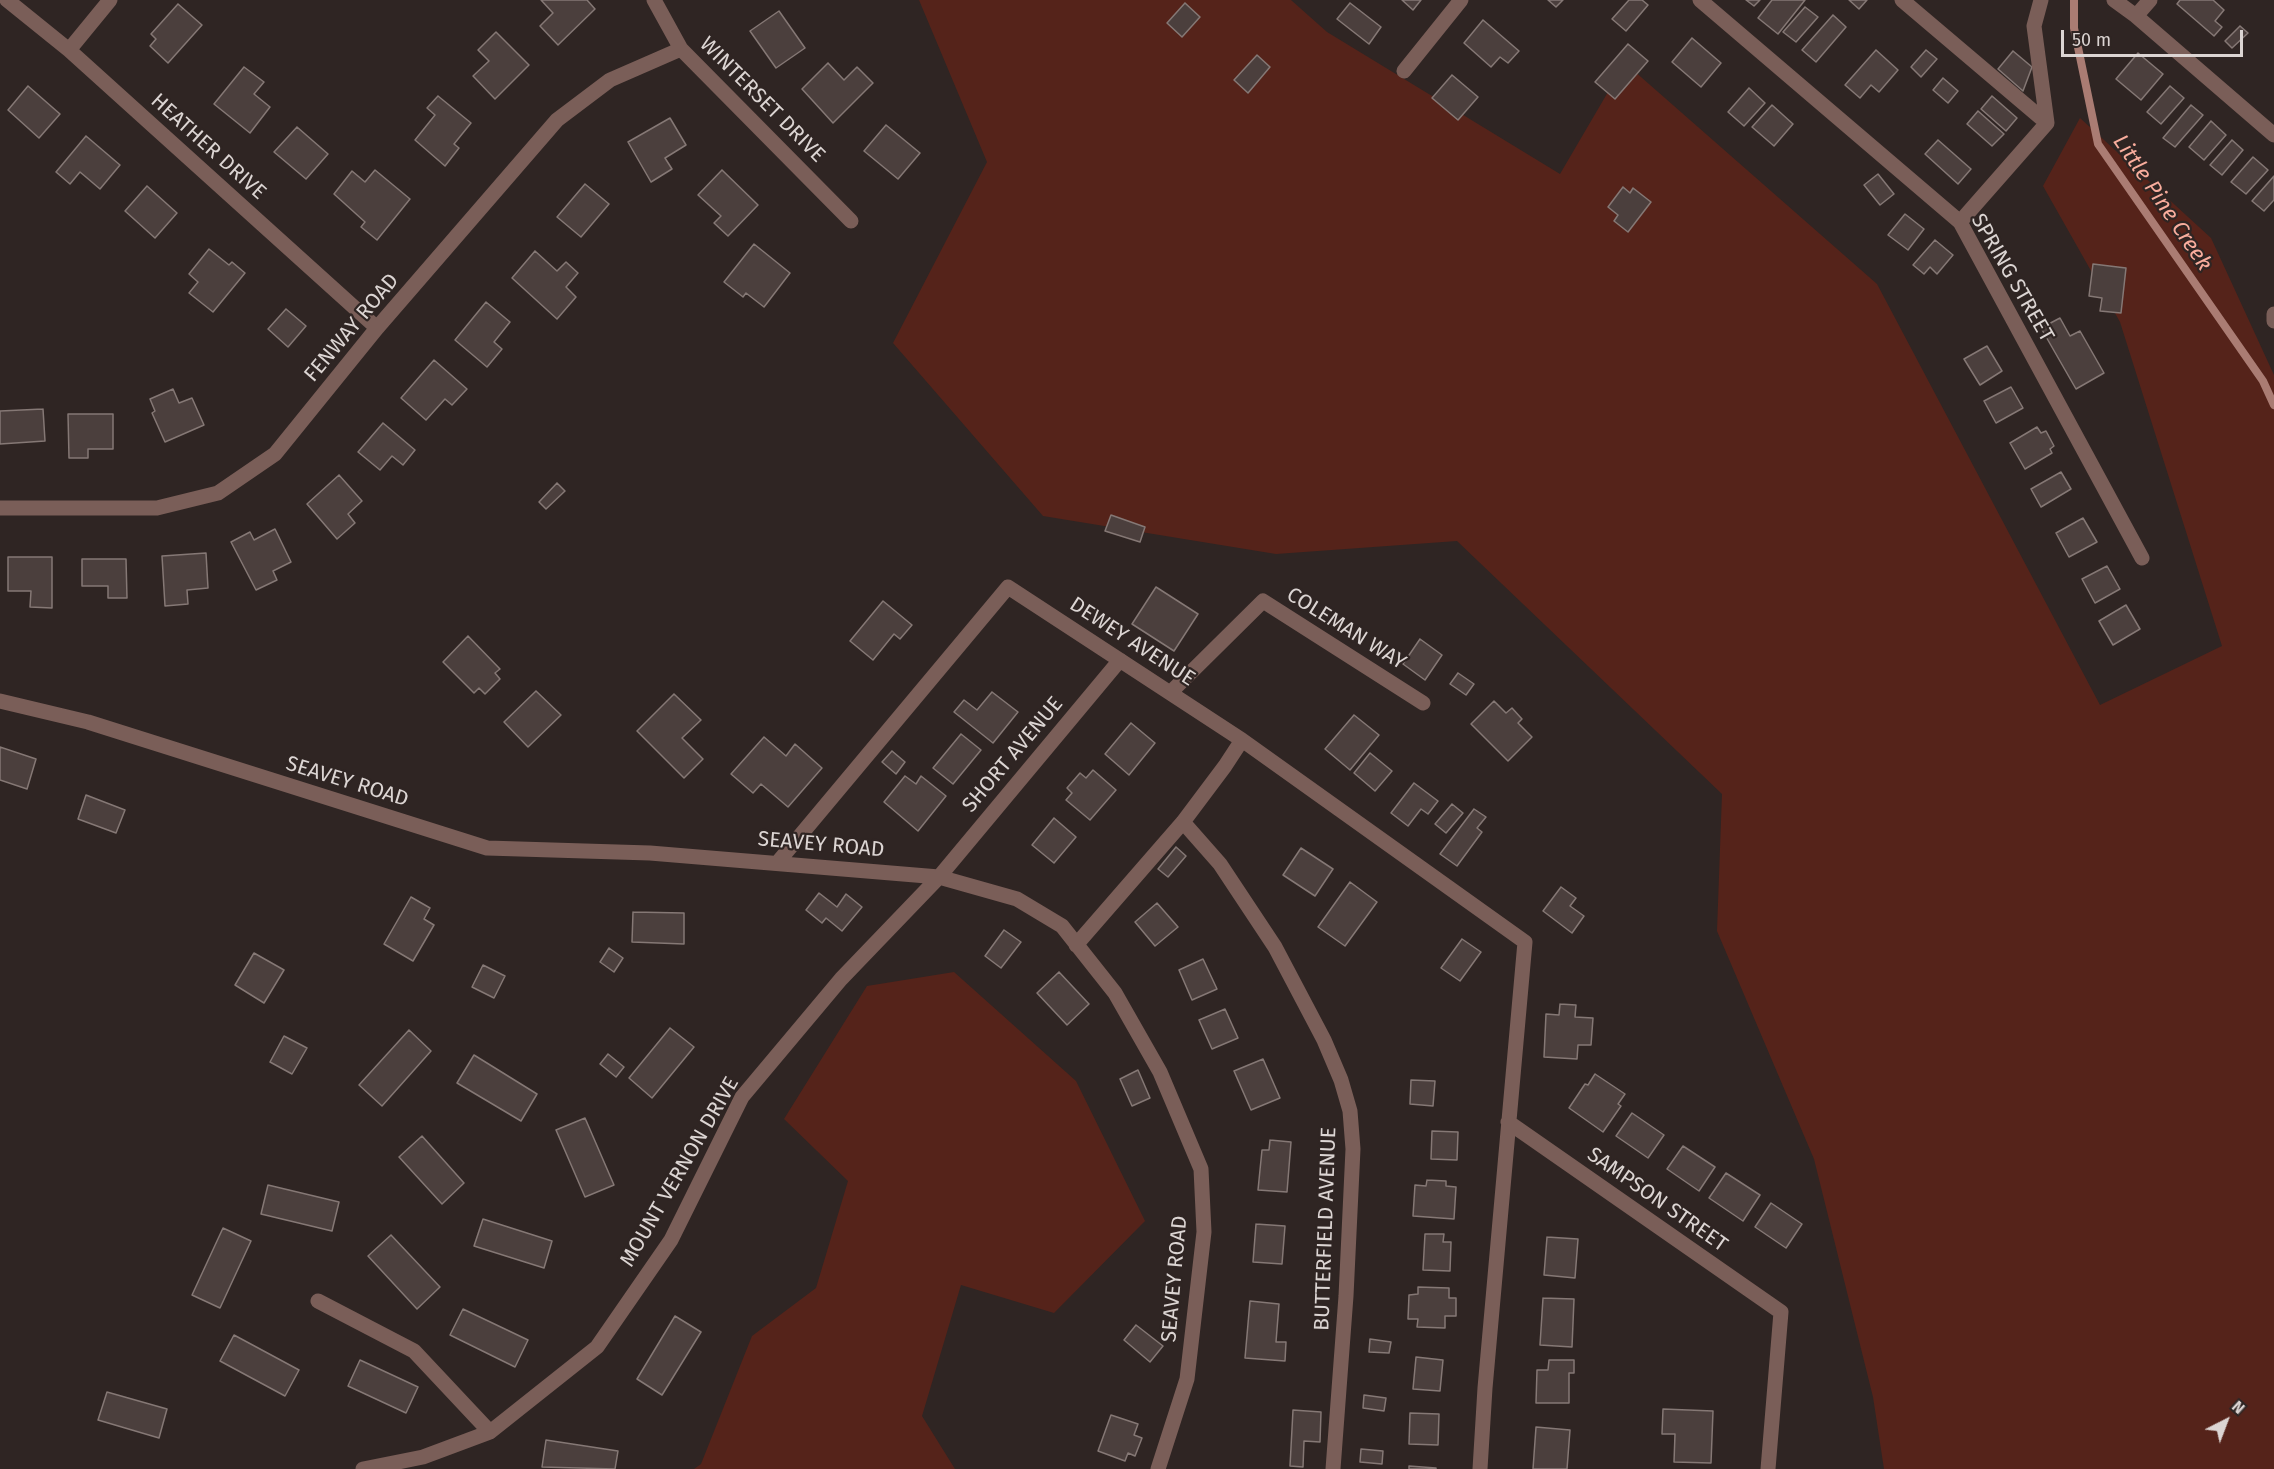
<!DOCTYPE html>
<style>
body{margin:0}
#map{position:relative;width:2274px;height:1469px;overflow:hidden;background:#2f2523;font-family:"Fira Sans",sans-serif}
canvas{display:block}
.north{position:absolute;left:2196px;top:1391px;width:60px;height:60px;-webkit-text-stroke:4px #2f2523;paint-order:stroke;rotate:42deg;font-size:16px;font-weight:700;line-height:24px;text-align:center;color:#dcd5d3}
.north::after{content:'';display:block;margin:auto;width:21px;height:27px;background:#dcd5d3;clip-path:polygon(50% 0,100% 100%,50% 72%,0 100%)}
.scale{position:absolute;left:2061px;top:30px;width:182px;height:27px;box-sizing:border-box;border:3px solid #dcd5d3;border-top:0;padding-left:8px;font-size:18px;line-height:21px;white-space:nowrap;color:#dcd5d3;-webkit-text-stroke:4px #2f2523;paint-order:stroke}
</style>
<div id="map">
<canvas width="2274" height="1469"></canvas>
<div class="north">N</div>
<div class="scale">50 m</div>
</div>
<script>
const g = document.querySelector('canvas').getContext('2d');
g.lineJoin = 'round';
function fill(path, color) { g.fillStyle = color; g.fill(path, 'evenodd'); }
const toPath = rows => new Path2D(rows.map(r => 'M' + r).join(''));
function strokePath(path, color, width, dash) { g.strokeStyle = color; g.lineWidth = width; g.lineCap = dash ? 'butt' : 'round'; g.setLineDash(dash || []); g.stroke(path); }
function write(font, color, halo, rows, align = 'center') {
  g.font = font + ' "Fira Sans",sans-serif'; g.lineWidth = 4.5; g.setLineDash([]); g.textBaseline = 'middle'; g.strokeStyle = halo; g.fillStyle = color; for (const [text, x, y, turn = 0] of rows) {
    g.save(); g.translate(x, y); g.rotate((+turn || 0) * Math.PI / 180); g.textAlign = isNaN(turn) ? turn : align; if (halo) g.strokeText(text, 0, 0); g.fillText(text, 0, 0); g.restore();
  }
}
const green = toPath([
 [919,0,1291,0,1327,32,1560,174,1625,63,1877,284,2100,705,2222,646,2120,322,2043,186,2080,118,2211,238,2274,375,2274,1469,1884,1469,1873,1397,1814,1159,1717,931,1722,794,1457,541,1276,554,1043,516,893,343,987,162],
 [954,972,1076,1081,1145,1221,1054,1313,961,1285,922,1416,955,1469,694,1469,701,1464,752,1336,816,1288,848,1181,784,1119,867,986]
]);
const stream = toPath([
 [2074,0,2074,28,2098,144,2263,381,2274,405]
]);
const building = toPath([
 [541,0,587,0,595,9,558,45,540,26,553,13,541,0],
 [1402,0,1421,0,1413,10,1402,0],
 [1548,0,1563,0,1556,7,1548,0],
 [1629,0,1642,0,1648,5,1626,31,1612,19,1629,0],
 [1746,0,1760,0,1754,6,1746,0],
 [1772,0,1805,0,1778,34,1758,18,1772,0],
 [1849,0,1867,0,1859,9,1849,0],
 [2180,0,2213,0,2224,10,2215,21,2222,27,2214,36,2177,4,2180,0],
 [1185,3,1200,17,1182,37,1167,23,1185,3],
 [1350,3,1381,27,1369,44,1337,19,1350,3],
 [178,4,202,25,168,63,150,46,156,39,151,34,178,4],
 [1805,7,1818,17,1796,42,1783,32,1805,7],
 [779,11,805,48,776,68,750,31,779,11],
 [1833,15,1846,27,1816,62,1802,50,1833,15],
 [1483,20,1519,51,1508,63,1500,57,1491,67,1464,43,1483,20],
 [2240,26,2248,33,2232,48,2225,41,2240,26],
 [496,32,529,65,495,99,473,76,489,61,478,50,496,32],
 [1692,38,1721,63,1701,87,1672,62,1692,38],
 [1628,44,1648,61,1615,99,1595,82,1628,44],
 [1876,50,1898,70,1879,92,1871,85,1860,98,1845,85,1876,50],
 [1926,50,1937,59,1921,77,1911,67,1926,50],
 [2013,51,2032,67,2023,91,1998,69,2013,51],
 [2138,53,2163,74,2141,100,2116,79,2138,53],
 [1257,55,1270,67,1248,93,1234,80,1257,55],
 [828,63,844,80,857,67,873,83,833,123,802,89,828,63],
 [244,67,264,82,254,94,270,107,250,133,214,104,244,67],
 [1452,75,1478,97,1458,120,1432,98,1452,75],
 [1943,78,1958,91,1948,103,1933,90,1943,78],
 [28,86,60,114,39,138,8,110,28,86],
 [2170,86,2184,98,2161,124,2147,112,2170,86],
 [1749,88,1765,103,1744,126,1728,112,1749,88],
 [438,96,471,123,454,144,459,148,445,166,415,140,435,115,427,108,438,96],
 [1992,96,2017,118,2006,131,1981,109,1992,96],
 [1772,105,1793,124,1774,146,1752,127,1772,105],
 [2191,105,2203,115,2175,147,2163,138,2191,105],
 [1978,111,2004,134,1992,146,1967,124,1978,111],
 [670,118,686,145,665,158,672,169,651,182,628,142,670,118],
 [2211,121,2226,135,2204,160,2189,147,2211,121],
 [886,125,920,153,898,179,864,151,886,125],
 [297,127,328,154,306,179,274,152,297,127],
 [86,136,120,165,100,189,80,172,70,184,56,172,86,136],
 [1938,140,1971,169,1958,184,1925,154,1938,140],
 [2232,140,2243,150,2222,175,2210,165,2232,140],
 [2253,157,2268,170,2246,194,2231,182,2253,157],
 [375,170,410,199,377,240,361,227,365,222,334,194,352,171,365,182,375,170],
 [722,170,758,205,728,236,714,223,721,216,698,195,722,170],
 [1878,174,1894,194,1880,205,1864,185,1878,174],
 [2274,176,2274,200,2264,211,2252,201,2274,176],
 [585,184,609,204,581,237,557,217,585,184],
 [147,186,177,213,155,238,125,211,147,186],
 [1623,187,1630,193,1633,188,1651,202,1628,232,1614,221,1618,215,1608,207,1623,187],
 [1905,214,1924,229,1908,250,1888,235,1905,214],
 [1935,240,1953,255,1937,274,1930,267,1924,274,1913,265,1935,240],
 [754,244,790,273,764,307,746,293,743,297,724,282,754,244],
 [209,249,229,265,232,262,245,273,213,312,189,293,198,282,189,274,209,249],
 [535,251,557,271,566,262,578,273,566,287,576,297,557,319,512,278,535,251],
 [2093,264,2126,268,2121,313,2100,311,2102,298,2089,296,2093,264],
 [486,302,510,322,494,342,502,349,487,367,455,340,486,302],
 [286,309,306,326,288,347,268,329,286,309],
 [2060,318,2070,336,2080,331,2104,373,2076,389,2041,328,2060,318],
 [1987,346,2002,371,1980,385,1964,359,1987,346],
 [434,360,467,389,452,405,445,399,426,420,401,398,434,360],
 [2011,387,2023,408,1996,423,1984,401,2011,387],
 [173,389,179,403,192,398,204,425,165,442,152,413,155,411,150,399,173,389],
 [43,409,45,441,0,444,0,411,43,409],
 [68,414,113,414,113,449,88,449,88,458,69,458,68,414],
 [383,423,415,450,403,465,392,456,380,470,358,452,383,423],
 [2037,427,2041,433,2046,431,2054,446,2050,449,2052,453,2025,469,2010,443,2037,427],
 [2061,472,2071,489,2041,507,2031,489,2061,472],
 [339,475,362,501,348,514,355,523,337,539,307,504,339,475],
 [557,483,565,491,546,509,539,502,557,483],
 [1111,515,1145,527,1140,542,1105,531,1111,515],
 [2083,518,2097,542,2069,557,2056,533,2083,518],
 [275,529,291,562,273,571,277,580,256,590,231,542,250,532,254,540,275,529],
 [206,553,208,588,187,590,188,604,165,606,162,556,206,553],
 [8,557,52,557,52,608,30,607,31,591,8,591,8,557],
 [82,559,126,559,127,598,108,598,108,586,82,586,82,559],
 [2107,566,2120,589,2095,603,2082,579,2107,566],
 [1156,587,1198,614,1174,651,1132,624,1156,587],
 [883,601,912,625,900,639,894,634,873,660,850,641,883,601],
 [2126,605,2140,629,2113,645,2099,621,2126,605],
 [468,636,500,669,495,673,500,679,485,694,479,688,474,693,443,662,468,636],
 [1420,639,1442,655,1425,680,1403,664,1420,639],
 [1458,673,1474,684,1466,695,1450,684,1458,673],
 [536,691,561,715,528,747,504,722,536,691],
 [992,692,1018,712,993,743,954,712,964,700,977,710,992,692],
 [674,694,701,720,682,738,703,759,684,778,637,731,674,694],
 [1494,701,1506,713,1512,708,1522,719,1518,723,1532,737,1508,761,1471,724,1494,701],
 [1354,715,1379,735,1350,770,1325,749,1354,715],
 [1131,723,1155,743,1129,775,1105,754,1131,723],
 [961,734,981,750,953,784,933,768,961,734],
 [764,737,786,756,795,744,822,768,788,807,761,784,753,793,731,774,764,737],
 [0,747,36,759,27,789,0,780,0,747],
 [892,751,905,762,896,774,882,762,892,751],
 [1370,753,1392,771,1375,791,1354,773,1370,753],
 [1093,770,1116,790,1090,820,1066,800,1072,793,1067,788,1080,773,1086,778,1093,770],
 [905,776,916,784,921,776,946,796,918,831,884,802,905,776],
 [1414,783,1438,801,1428,814,1421,809,1408,826,1391,813,1414,783],
 [86,795,125,810,116,833,78,819,86,795],
 [1452,804,1463,813,1446,833,1435,824,1452,804],
 [1474,809,1486,817,1477,828,1482,832,1457,866,1440,854,1474,809],
 [1054,818,1076,837,1054,863,1032,845,1054,818],
 [1176,847,1186,856,1168,877,1158,869,1176,847],
 [1301,848,1333,869,1315,896,1283,875,1301,848],
 [1350,882,1377,902,1345,946,1318,927,1350,882],
 [1561,887,1576,898,1570,906,1584,916,1572,933,1543,911,1561,887],
 [819,893,837,907,846,894,862,907,842,931,826,918,822,923,806,910,819,893],
 [411,897,430,908,424,919,434,925,413,961,384,944,411,897],
 [1157,903,1178,927,1155,946,1135,922,1157,903],
 [633,912,684,913,684,944,632,942,633,912],
 [1004,930,1021,942,1001,968,985,956,1004,930],
 [1462,939,1481,952,1460,981,1441,968,1462,939],
 [609,948,623,958,614,972,600,962,609,948],
 [254,953,284,970,264,1003,235,985,254,953],
 [1203,959,1217,989,1192,1000,1179,970,1203,959],
 [483,965,505,976,494,998,472,987,483,965],
 [1059,972,1089,1004,1067,1025,1037,993,1059,972],
 [1560,1004,1576,1005,1575,1017,1593,1018,1591,1045,1578,1045,1577,1059,1544,1057,1546,1014,1559,1015,1560,1004],
 [1225,1009,1238,1038,1212,1049,1199,1020,1225,1009],
 [670,1028,694,1047,652,1098,629,1078,670,1028],
 [409,1030,431,1051,382,1106,359,1085,409,1030],
 [284,1036,307,1048,292,1074,270,1062,284,1036],
 [608,1054,624,1067,616,1077,600,1064,608,1054],
 [474,1055,537,1094,521,1121,457,1083,474,1055],
 [1263,1059,1280,1098,1251,1110,1234,1071,1263,1059],
 [1138,1070,1150,1098,1132,1106,1120,1079,1138,1070],
 [1595,1074,1625,1094,1618,1104,1621,1106,1603,1132,1569,1108,1585,1084,1588,1085,1595,1074],
 [1411,1080,1435,1081,1433,1106,1410,1104,1411,1080],
 [1632,1113,1664,1135,1648,1158,1616,1136,1632,1113],
 [585,1118,614,1185,585,1197,556,1130,585,1118],
 [1432,1131,1458,1132,1457,1160,1431,1159,1432,1131],
 [422,1136,464,1183,442,1204,399,1157,422,1136],
 [1270,1140,1291,1142,1287,1192,1258,1190,1262,1150,1269,1150,1270,1140],
 [1683,1146,1715,1167,1699,1191,1667,1169,1683,1146],
 [1726,1173,1760,1195,1743,1221,1709,1198,1726,1173],
 [1427,1180,1446,1181,1446,1186,1456,1187,1454,1219,1413,1216,1415,1185,1426,1186,1427,1180],
 [268,1185,339,1202,332,1231,261,1214,268,1185],
 [1771,1203,1802,1224,1786,1248,1755,1227,1771,1203],
 [483,1219,552,1241,544,1268,474,1246,483,1219],
 [1256,1224,1285,1226,1282,1264,1253,1262,1256,1224],
 [223,1228,251,1241,220,1308,192,1295,223,1228],
 [1425,1234,1444,1234,1443,1242,1451,1242,1450,1271,1423,1270,1425,1234],
 [391,1235,440,1287,417,1309,368,1256,391,1235],
 [1547,1237,1578,1239,1575,1278,1544,1275,1547,1237],
 [1418,1287,1449,1288,1449,1298,1456,1298,1456,1316,1445,1316,1445,1328,1417,1327,1418,1319,1408,1319,1409,1295,1418,1294,1418,1287],
 [1543,1298,1574,1299,1572,1347,1540,1345,1543,1298],
 [1250,1301,1279,1304,1276,1342,1286,1342,1285,1361,1245,1358,1250,1301],
 [463,1309,528,1340,515,1367,450,1335,463,1309],
 [675,1316,701,1332,662,1395,637,1379,675,1316],
 [1136,1325,1163,1346,1150,1362,1124,1340,1136,1325],
 [234,1335,299,1370,285,1396,220,1361,234,1335],
 [1370,1339,1391,1342,1389,1353,1369,1352,1370,1339],
 [1416,1357,1443,1360,1440,1391,1413,1389,1416,1357],
 [360,1360,418,1387,406,1413,348,1386,360,1360],
 [1549,1360,1574,1360,1574,1373,1569,1373,1569,1403,1536,1403,1537,1370,1548,1370,1549,1360],
 [107,1392,167,1409,159,1438,98,1420,107,1392],
 [1364,1395,1386,1398,1384,1411,1363,1408,1364,1395],
 [1663,1409,1713,1411,1711,1463,1674,1462,1675,1434,1662,1434,1663,1409],
 [1293,1410,1321,1412,1320,1442,1304,1441,1303,1467,1290,1466,1293,1410],
 [1410,1413,1439,1414,1438,1445,1409,1444,1410,1413],
 [1111,1415,1138,1424,1134,1435,1142,1438,1135,1456,1128,1453,1125,1461,1098,1451,1111,1415],
 [1536,1427,1570,1430,1567,1469,1533,1469,1536,1427],
 [546,1440,618,1451,615,1469,542,1467,546,1440],
 [1361,1449,1383,1451,1382,1464,1360,1462,1361,1449],
 [1409,1466,1436,1468,1436,1469,1409,1469,1409,1466]
]);
const minor = toPath([
 [7,0,69,50,377,328],
 [654,0,681,49,851,221],
 [1700,0,1960,222,2142,558],
 [1902,0,2047,123],
 [2114,0,2136,16,2274,135],
 [2136,16,2150,0],
 [69,50,110,0],
 [1404,71,1461,0],
 [1960,222,2047,123,2034,26,2041,0],
 [2274,314,2274,321],
 [0,508,157,508,218,493,275,454,377,328,557,120,610,80,681,49],
 [1171,692,1263,601,1423,703],
 [0,701,88,722,487,848,650,853,939,877,1017,899,1062,926,1115,993,1160,1072,1201,1169,1204,1232,1187,1379,1158,1469],
 [1183,822,1220,864,1275,947,1324,1040,1341,1080,1350,1111,1353,1149,1346,1296,1333,1469],
 [778,862,1008,587,1242,740,1525,942,1485,1388,1480,1469],
 [1076,945,1183,822,1225,766,1242,740],
 [1508,1122,1781,1312,1768,1469],
 [318,1301,414,1351,490,1432],
 [363,1469,423,1457,490,1432,597,1347,671,1240,742,1097,841,979,939,877,1120,660]
]);
const streetNames = [
 ["WINTERSET DRIVE",762,100,45],
 ["HEATHER DRIVE",208,147,42],
 ["SPRING STREET",2012,278,60],
 ["FENWAY ROAD",352,328,-50],
 ["COLEMAN WAY",1346,629,32],
 ["DEWEY AVENUE",1132,642,33],
 ["SHORT AVENUE",1013,755,-50],
 ["SEAVEY ROAD",347,782,17],
 ["SEAVEY ROAD",821,845,5],
 ["MOUNT VERNON DRIVE",680,1172,-60],
 ["SAMPSON STREET",1657,1200,35],
 ["BUTTERFIELD AVENUE",1326,1229,-88],
 ["SEAVEY ROAD",1175,1279,-85]
];
const waterNames = [
 ["Little Pine Creek",2162,203,56]
];
fill(green, '#55231a');
strokePath(stream, '#aa7c73', 8);
fill(building, '#4b3f3d');
strokePath(building, '#857875', 1.5);
strokePath(minor, '#7a5e58', 15);
write('21px', '#dcd5d3', '#2f2523', streetNames);
write('italic 22px', '#f9ad9d', '#2f2523', waterNames);
</script>
